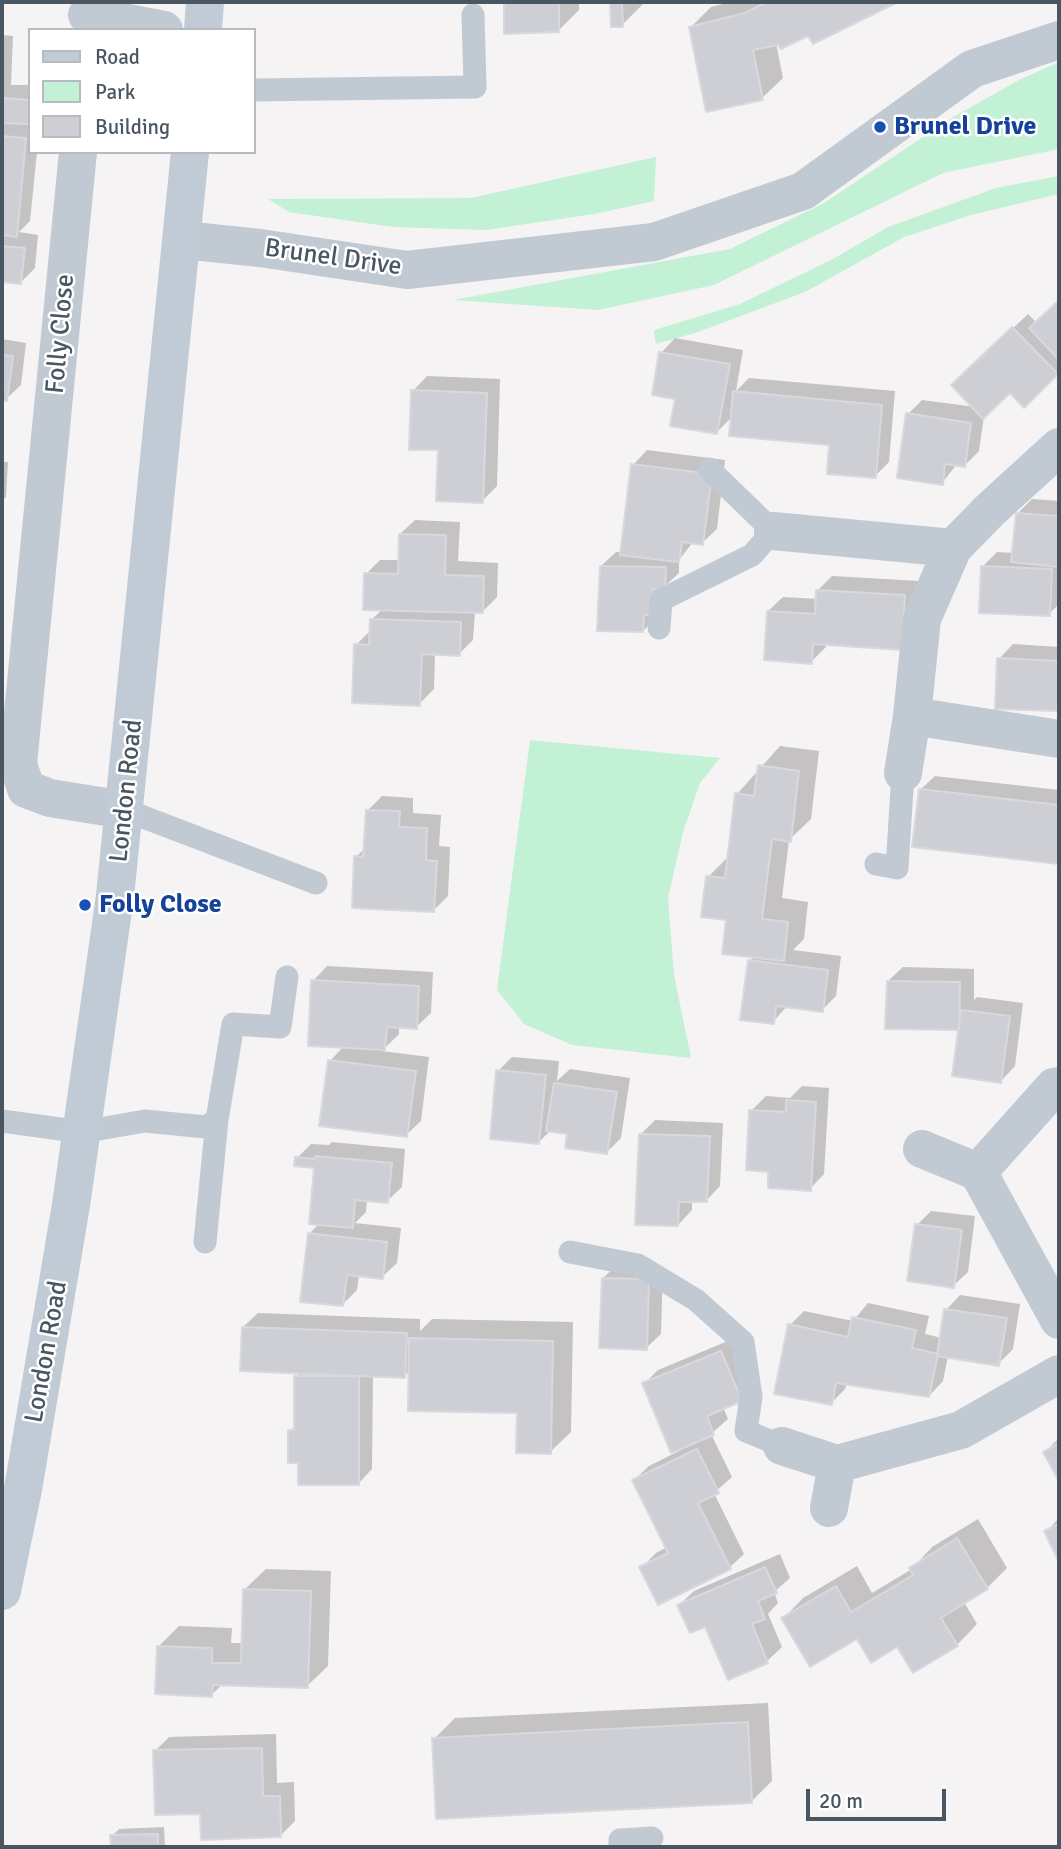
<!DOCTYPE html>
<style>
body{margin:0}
#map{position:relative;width:1061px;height:1849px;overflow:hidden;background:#f5f3f3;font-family:Signika,sans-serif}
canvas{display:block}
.frame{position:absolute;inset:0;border:4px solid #4a5661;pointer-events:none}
.legend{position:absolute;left:28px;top:28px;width:228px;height:126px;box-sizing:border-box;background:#fff;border:2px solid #b7bbc0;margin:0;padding:9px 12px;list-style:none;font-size:21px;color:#4a5661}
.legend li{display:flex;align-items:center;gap:14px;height:35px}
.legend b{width:35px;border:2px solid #b7bbc0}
.scale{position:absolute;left:806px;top:1789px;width:140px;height:32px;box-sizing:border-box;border:4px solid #4a5661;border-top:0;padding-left:9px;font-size:21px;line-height:24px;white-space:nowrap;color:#4a5661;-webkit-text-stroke:5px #fff;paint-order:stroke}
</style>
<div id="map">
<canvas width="1061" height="1849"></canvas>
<div class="frame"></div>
<ul class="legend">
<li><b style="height:9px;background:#c1cbd6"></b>Road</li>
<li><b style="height:19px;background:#c3f1d5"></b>Park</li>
<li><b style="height:19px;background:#cdcfd5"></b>Building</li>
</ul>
<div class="scale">20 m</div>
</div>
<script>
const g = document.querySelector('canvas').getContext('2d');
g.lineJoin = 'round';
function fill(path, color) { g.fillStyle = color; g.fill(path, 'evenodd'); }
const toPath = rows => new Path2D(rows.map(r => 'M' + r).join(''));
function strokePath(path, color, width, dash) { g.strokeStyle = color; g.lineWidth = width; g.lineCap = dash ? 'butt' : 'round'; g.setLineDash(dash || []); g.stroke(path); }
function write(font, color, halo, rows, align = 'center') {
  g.font = font + ' Signika,sans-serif'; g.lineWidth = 5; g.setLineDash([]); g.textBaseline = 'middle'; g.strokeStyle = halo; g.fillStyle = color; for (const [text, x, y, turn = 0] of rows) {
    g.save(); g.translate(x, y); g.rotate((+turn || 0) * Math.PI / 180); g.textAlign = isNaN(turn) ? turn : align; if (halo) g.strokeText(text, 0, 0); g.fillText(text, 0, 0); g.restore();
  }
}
const green = toPath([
 [1059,62,1059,149,943,173,714,285,598,310,453,300,730,249,824,203,953,117,1019,80],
 [656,157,654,201,594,214,486,230,393,227,289,212,268,199,471,198],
 [1059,176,1059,194,971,215,904,237,805,292,698,332,656,344,654,330,740,304,833,259,888,227,996,188],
 [530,740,720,758,700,783,683,832,668,898,674,975,691,1058,572,1045,524,1024,497,990]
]);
const shadow = toPath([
 [506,2,579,2,579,10,559,30,506,32],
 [612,2,643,2,643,4,622,25,612,25],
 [731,2,894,2,813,42,809,34,776,43,783,78,762,98,691,27,711,7],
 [2,35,13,36,11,85,30,85,30,152,37,152,30,221,19,232,38,235,35,268,21,282,2,280],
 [1059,302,1059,371,1024,405,1010,390,984,416,979,451,965,465,957,464,942,483,908,414,922,400,975,407,968,371,1028,314,1037,323],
 [675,338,743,350,736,391,749,378,895,391,889,462,875,476,831,443,733,416,717,432,661,353],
 [2,339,26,343,21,385,6,399,2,398],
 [427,376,500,379,497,486,482,501,440,449,413,391],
 [647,450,725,460,717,529,702,543,693,542,679,560,679,573,665,586,657,616,643,631,601,566,616,552,623,552,633,465],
 [2,462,8,462,6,497,2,501],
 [1032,499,1059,501,1059,604,1049,614,983,566,997,552,1014,553,1018,513],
 [415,520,460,522,458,561,498,563,497,597,483,611,475,611,473,640,459,654,435,653,434,689,419,704,356,645,371,630,371,620,383,609,366,574,380,560,400,560,400,534],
 [832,576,919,581,915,633,826,643,826,647,811,662,768,611,783,597,818,599,818,590],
 [1013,644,1059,647,1059,709,997,707,999,659],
 [780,746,819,751,811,819,789,840,782,898,808,902,804,939,793,950,841,956,836,996,822,1010,788,1005,773,1022,750,961,754,956,728,919,708,877,729,856,737,794],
 [935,776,1059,790,1059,862,914,845,920,790],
 [382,796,413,798,413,813,441,815,439,846,450,847,448,896,433,911,356,857,366,847,368,810],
 [327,966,433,972,431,1013,416,1027,399,1026,399,1034,382,1051,429,1057,421,1121,406,1135,330,1061,344,1046,313,981],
 [903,967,974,969,974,1000,977,997,1023,1003,1015,1066,1001,1081,960,1029,888,981],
 [512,1057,559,1061,557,1081,570,1069,630,1078,621,1138,607,1152,569,1132,551,1130,539,1142,498,1071],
 [802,1086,829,1088,824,1174,810,1189,770,1170,751,1111,766,1096,790,1098],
 [655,1120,723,1123,720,1186,706,1201,692,1200,692,1210,678,1225,640,1135],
 [332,1142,405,1149,402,1187,387,1201,367,1199,366,1212,355,1223,401,1228,397,1263,382,1277,359,1275,357,1290,342,1305,310,1233,320,1223,316,1167,297,1158,311,1144,329,1145],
 [931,1211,975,1216,968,1272,953,1286,917,1225],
 [618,1264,663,1266,661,1334,646,1348,603,1278],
 [960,1295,1020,1304,1013,1349,998,1364,948,1356,943,1381,929,1396,847,1383,845,1389,831,1403,790,1325,804,1311,853,1321,868,1303,929,1316,925,1334,942,1338,946,1310],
 [258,1313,420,1319,420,1331,432,1319,573,1322,571,1432,550,1452,519,1411,411,1370,404,1376,373,1375,372,1469,358,1484,300,1461,290,1431,296,1425,296,1377,301,1372,243,1327],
 [735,1338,741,1400,723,1407,728,1419,711,1434,732,1477,714,1493,744,1554,729,1568,642,1567,656,1553,667,1547,634,1480,649,1466,687,1447,644,1384,658,1370],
 [1059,1438,1059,1478,1045,1452],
 [1059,1518,1059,1558,1046,1532],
 [978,1519,1007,1568,987,1588,964,1602,977,1624,957,1645,898,1645,783,1619,803,1598,857,1566,872,1593,912,1569,932,1547],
 [780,1554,790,1578,774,1592,778,1603,768,1614,782,1647,767,1661,729,1678,706,1625,679,1605,694,1591],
 [266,1569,331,1571,328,1666,307,1686,223,1684,211,1695,158,1647,179,1626,232,1628,231,1643,243,1643,245,1589],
 [768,1703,772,1781,751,1802,434,1739,455,1718],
 [276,1734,277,1783,294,1782,295,1821,280,1836,155,1751,169,1737],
 [164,1827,165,1847,112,1847,112,1836,119,1829]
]);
const building = toPath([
 [504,2,559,2,559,32,504,34,504,2],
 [610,2,622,2,623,27,611,27,610,2],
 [767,2,898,2,813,44,808,36,781,49,778,45,753,50,763,100,706,112,689,27,745,13,767,2],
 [2,98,30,100,29,124,2,123,2,98],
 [2,136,26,138,17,237,2,235,2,136],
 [2,246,25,248,21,284,2,282,2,246],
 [1059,300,1059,360,1029,328,1059,300],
 [1012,327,1058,374,1024,408,1010,393,983,419,951,385,1012,327],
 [659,352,730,364,717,434,670,426,675,399,652,395,659,352],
 [2,355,13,356,7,401,2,400,2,355],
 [411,390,487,393,483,503,436,501,438,450,409,450,411,390],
 [733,391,882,405,876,478,827,474,829,445,729,436,733,391],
 [906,413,971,423,965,467,945,464,943,485,897,478,906,413],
 [631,464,712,474,703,545,682,542,679,562,620,555,631,464],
 [1016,513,1059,516,1059,567,1011,562,1016,513],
 [399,534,446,535,445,575,484,576,483,613,363,610,364,573,398,574,399,534],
 [600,566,666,567,665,589,652,589,651,615,644,615,643,632,597,631,600,566],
 [981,566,1052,569,1050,616,979,613,981,566],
 [816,590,905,595,902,650,813,644,812,664,764,660,767,611,815,614,816,590],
 [370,619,461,622,460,656,422,654,420,706,352,703,354,644,369,645,370,619],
 [997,658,1059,661,1059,711,995,709,997,658],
 [758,765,799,771,791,842,772,839,762,919,788,922,784,961,722,954,726,920,701,917,706,876,725,878,735,793,754,796,758,765],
 [919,789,1059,805,1059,864,912,847,919,789],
 [366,810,400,811,399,827,427,828,426,860,437,861,434,912,352,908,354,856,363,857,366,810],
 [748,960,828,970,823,1012,776,1006,774,1024,740,1020,748,960],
 [311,980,419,986,417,1029,387,1027,385,1050,308,1046,311,980],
 [887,981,960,982,959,1030,885,1029,887,981],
 [961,1010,1010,1016,1001,1083,952,1076,961,1010],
 [328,1060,416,1071,407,1137,319,1126,328,1060],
 [496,1070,546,1075,539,1144,490,1139,496,1070],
 [554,1083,617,1092,607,1154,565,1148,567,1134,546,1131,554,1083],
 [786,1100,816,1102,811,1191,768,1188,768,1172,746,1170,749,1110,786,1112,786,1100],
 [639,1134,710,1136,707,1202,679,1202,678,1226,635,1225,639,1134],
 [316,1156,392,1163,388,1203,355,1200,353,1228,309,1224,314,1168,294,1166,295,1157,315,1159,316,1156],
 [915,1224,962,1230,954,1288,907,1281,915,1224],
 [308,1233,387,1242,383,1279,347,1275,343,1306,300,1302,308,1233],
 [602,1278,649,1279,647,1350,599,1348,602,1278],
 [944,1309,1007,1318,999,1366,937,1356,944,1309],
 [852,1317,916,1330,912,1348,938,1354,929,1397,836,1383,832,1405,774,1394,788,1324,848,1337,852,1317],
 [242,1327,407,1333,405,1378,240,1371,242,1327],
 [409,1338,553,1341,551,1454,516,1453,517,1413,408,1411,409,1338],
 [721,1351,742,1401,707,1416,714,1435,671,1453,642,1383,721,1351],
 [294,1376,359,1376,359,1485,298,1485,298,1463,288,1463,288,1430,294,1430,294,1376],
 [1059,1443,1059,1481,1043,1452,1059,1443],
 [697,1449,719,1493,698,1503,731,1569,658,1605,639,1567,668,1553,632,1480,697,1449],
 [1059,1524,1059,1562,1044,1531,1059,1524],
 [957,1538,988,1589,941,1618,958,1646,913,1673,897,1647,871,1663,857,1639,810,1667,781,1618,836,1586,851,1612,913,1575,909,1568,957,1538],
 [765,1567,777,1593,758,1601,765,1619,752,1624,768,1663,728,1680,705,1627,690,1633,677,1605,765,1567],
 [243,1589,311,1591,308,1688,213,1685,212,1697,155,1694,157,1646,212,1648,212,1663,241,1663,243,1589],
 [748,1722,752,1803,436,1819,432,1738,748,1722],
 [262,1748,263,1796,280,1796,281,1837,201,1840,200,1814,155,1815,153,1750,262,1748],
 [158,1834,158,1847,111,1847,110,1835,158,1834]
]);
const lane = toPath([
 [254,90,475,87,473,15],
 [659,628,661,600,752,555,773,531,709,469],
 [125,810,316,883],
 [876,864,897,868,903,773],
 [2,1121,82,1132,145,1121,206,1127,217,1120,233,1024,280,1027,287,977],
 [205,1242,217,1120],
 [570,1252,638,1265,696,1300,743,1342,751,1397,746,1431,782,1446],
 [620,1847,620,1840,652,1838]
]);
const street = toPath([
 [87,15,164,30],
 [78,152,18,764,26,789,50,798,125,810],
 [183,240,260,248,407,270,654,242,803,191,972,69,1059,40],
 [773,531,953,548],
 [912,716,1059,739],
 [903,773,912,716,922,619,953,548,990,510,1059,447],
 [922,1149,978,1172,1059,1320],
 [978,1172,1054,1087,1059,1086],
 [782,1446,837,1464,961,1430,1059,1374],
 [829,1508,837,1464]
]);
const secondary = toPath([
 [203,30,205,2],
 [2,1591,23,1489,71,1205,115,896,190,152]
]);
const markers = [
 [880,127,7,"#1a4fb4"],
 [85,905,7,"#1a4fb4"]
];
const transitNames = [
 ["Brunel Drive",894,127],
 ["Folly Close",99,905]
];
const streetNames = [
 ["Brunel Drive",333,258,8],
 ["Folly Close",61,334,-85],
 ["London Road",127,791,-84],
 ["London Road",47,1352,-80]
];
fill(green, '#c3f1d5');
fill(shadow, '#0003');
fill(building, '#cdcfd5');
strokePath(building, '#d7d9de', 2);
strokePath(lane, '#c1cad2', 23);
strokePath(street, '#c1cad2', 38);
strokePath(secondary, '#c1cbd6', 38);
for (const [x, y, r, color] of markers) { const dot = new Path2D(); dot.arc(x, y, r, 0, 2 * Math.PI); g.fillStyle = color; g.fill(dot); strokePath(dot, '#fff', 2.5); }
write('bold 26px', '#164399', '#fff', transitNames, 'left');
write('26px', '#4a5661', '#fff', streetNames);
</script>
